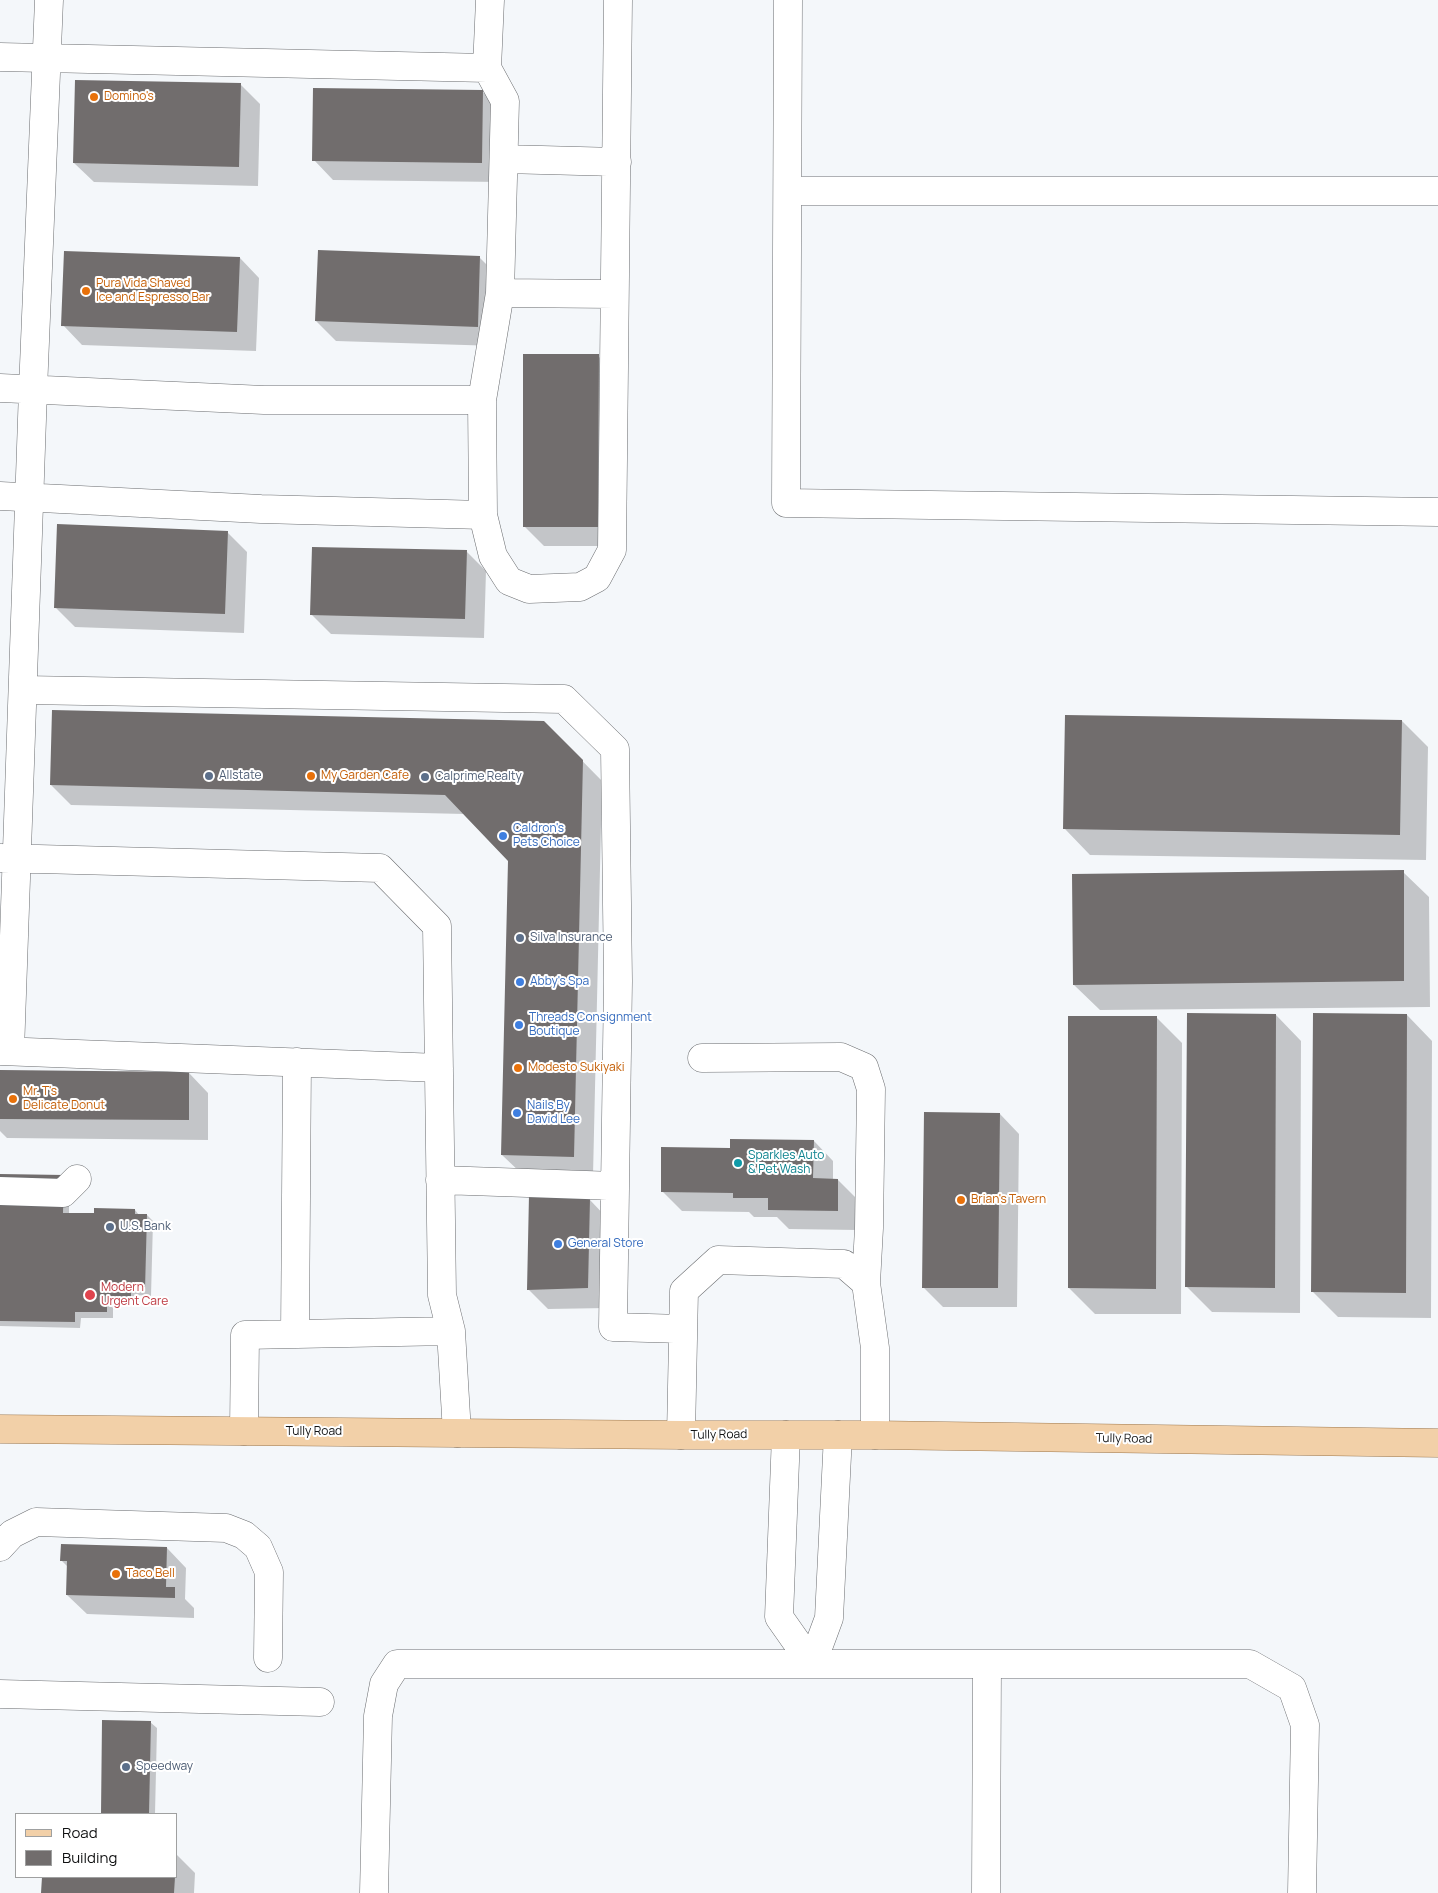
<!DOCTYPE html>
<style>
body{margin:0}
#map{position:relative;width:1438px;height:1893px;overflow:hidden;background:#f4f7fa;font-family:Manrope,sans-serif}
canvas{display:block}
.legend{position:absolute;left:15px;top:1813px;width:162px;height:65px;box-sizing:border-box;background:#fff;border:1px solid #9fa0a0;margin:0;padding:6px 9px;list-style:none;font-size:15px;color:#101112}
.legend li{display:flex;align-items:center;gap:10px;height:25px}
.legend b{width:25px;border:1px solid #9fa0a0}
</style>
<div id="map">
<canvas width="1438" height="1893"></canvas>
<ul class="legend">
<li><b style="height:6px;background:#f2d0a8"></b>Road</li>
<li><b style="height:14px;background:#716d6d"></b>Building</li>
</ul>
</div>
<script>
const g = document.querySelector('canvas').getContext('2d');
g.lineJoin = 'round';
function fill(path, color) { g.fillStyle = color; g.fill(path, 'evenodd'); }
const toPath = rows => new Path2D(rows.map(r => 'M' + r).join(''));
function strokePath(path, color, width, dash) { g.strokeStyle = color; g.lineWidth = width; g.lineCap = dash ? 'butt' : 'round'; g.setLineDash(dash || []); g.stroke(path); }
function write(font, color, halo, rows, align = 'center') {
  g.font = font + ' Manrope,sans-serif'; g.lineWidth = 4; g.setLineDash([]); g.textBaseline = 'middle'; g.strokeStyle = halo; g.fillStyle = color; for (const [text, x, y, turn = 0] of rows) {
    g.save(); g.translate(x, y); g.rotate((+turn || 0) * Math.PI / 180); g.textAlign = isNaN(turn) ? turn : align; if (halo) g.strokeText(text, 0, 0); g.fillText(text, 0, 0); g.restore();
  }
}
const shadow = toPath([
 [241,85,260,104,258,186,94,182,74,163],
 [482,91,502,111,501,182,333,180,314,160],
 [479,257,499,277,497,346,336,341,316,321],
 [240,258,259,278,256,351,82,345,63,325],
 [598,356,618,375,617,546,544,546,524,526],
 [227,532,247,552,244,633,75,627,55,607],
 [467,552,486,571,484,638,331,634,311,614],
 [1402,721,1428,747,1426,860,1090,855,1065,829],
 [544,722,602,781,593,1176,522,1174,502,1155,509,860,465,814,71,805,51,785],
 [1403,872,1429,897,1430,1007,1100,1010,1074,985],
 [1276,1015,1301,1041,1300,1313,1212,1312,1187,1287],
 [1407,1015,1432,1041,1431,1318,1338,1317,1313,1292],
 [1156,1017,1182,1043,1181,1314,1095,1314,1069,1288],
 [0,1071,189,1073,208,1093,208,1140,7,1138,0,1131],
 [1000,1114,1019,1134,1017,1307,943,1307,923,1287],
 [814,1141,833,1161,833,1180,838,1180,857,1199,857,1230,789,1229,777,1217,754,1217,749,1212,682,1211,662,1191,732,1150],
 [0,1175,69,1182,69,1214,95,1215,135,1210,139,1215,147,1215,153,1221,151,1296,137,1295,137,1304,113,1303,113,1318,81,1318,80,1328,0,1326],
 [590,1200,609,1220,607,1308,548,1309,528,1289],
 [167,1548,186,1568,185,1599,194,1608,194,1618,87,1614,67,1595,68,1567,61,1560],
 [104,1721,150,1722,157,1728,155,1814,102,1814],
 [176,1854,195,1873,194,1893,42,1893,43,1877,176,1877]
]);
const building = toPath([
 [75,80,241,83,239,167,73,163],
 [313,88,483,90,482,163,312,161],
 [318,250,480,256,478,327,315,321],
 [64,251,240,257,237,332,61,326],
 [523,354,599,354,598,527,523,527],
 [57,524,228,531,225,614,54,608],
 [312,547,467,550,465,619,310,615],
 [52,710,544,721,583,760,574,1157,501,1155,508,861,445,795,50,785],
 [1065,715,1402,720,1400,835,1063,829],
 [1404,870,1404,981,1073,985,1072,874],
 [1187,1013,1276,1014,1275,1288,1185,1287],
 [1313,1013,1407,1014,1406,1293,1311,1292],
 [1068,1016,1157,1016,1156,1289,1068,1288],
 [0,1070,189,1072,189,1120,0,1119],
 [924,1112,1000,1113,998,1288,922,1288],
 [730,1139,814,1140,813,1178,838,1179,838,1211,768,1210,768,1198,733,1198,733,1193,661,1192,661,1147,730,1148],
 [0,1174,64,1175,63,1213,94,1213,94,1208,135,1209,135,1214,147,1214,145,1290,131,1290,131,1298,107,1297,107,1312,75,1312,75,1322,0,1321],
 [529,1195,590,1199,588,1288,527,1290],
 [61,1544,167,1547,166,1587,175,1587,175,1598,66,1595,67,1561,60,1561],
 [102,1720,151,1721,149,1814,101,1814],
 [42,1877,175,1877,174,1893,41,1893]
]);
const minor = toPath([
 [490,0,487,68,505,101,500,293,482,400,483,515,493,556,509,581,529,589,580,587,597,578,612,550,618,0],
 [788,0,786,503,1438,512],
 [0,57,487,68],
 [504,159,617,162],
 [788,191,1438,191],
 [500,293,614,294],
 [0,388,264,400,482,400],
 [0,496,261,509,483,515],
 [24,690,564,699,615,749,618,981,613,1327,683,1329],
 [0,858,380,868,437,926,442,1295,451,1331,457,1433],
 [0,1051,439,1068],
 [10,1051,33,390,49,0],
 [702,1058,841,1057,864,1067,871,1089,869,1228,866,1283],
 [440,1180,615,1186],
 [0,1191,63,1193,77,1179],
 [295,1334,297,1062],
 [244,1431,245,1335,451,1331],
 [681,1435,684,1291,718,1260,844,1264,866,1283,875,1348,875,1435],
 [786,1435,779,1617,812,1664],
 [0,1547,12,1534,36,1522,226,1528,244,1535,258,1547,269,1572,268,1658],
 [812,1664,829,1618,838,1435],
 [0,1694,320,1702],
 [374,1893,378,1716,384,1684,397,1664,1250,1664,1292,1688,1305,1725,1302,1893],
 [986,1893,987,1664]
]);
const major = toPath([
 [0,1429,681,1435,875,1435,1438,1443]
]);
const markers = [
 [94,97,5,"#e8710a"],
 [86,291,5,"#e8710a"],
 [209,776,5,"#5c6f8a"],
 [311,776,5,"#e8710a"],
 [425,777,5,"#5c6f8a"],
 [503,836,5,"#3f7fe0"],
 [520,938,5,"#5c6f8a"],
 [520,982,5,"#3f7fe0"],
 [519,1025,5,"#3f7fe0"],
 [518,1068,5,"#e8710a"],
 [13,1099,5,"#e8710a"],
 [517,1113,5,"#3f7fe0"],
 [738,1163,5,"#0f9aa8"],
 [961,1200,5,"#e8710a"],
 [110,1227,5,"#5c6f8a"],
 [558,1244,5,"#3f7fe0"],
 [90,1295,6,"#e0444e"],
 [116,1574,5,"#e8710a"],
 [126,1767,5,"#5c6f8a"]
];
const foodNames = [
 ["Domino's",104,97],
 ["Pura Vida Shaved",96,284],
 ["Ice and Espresso Bar",96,298],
 ["My Garden Cafe",321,776],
 ["Modesto Sukiyaki",528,1068],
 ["Mr. T's",23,1092],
 ["Delicate Donut",23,1106],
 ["Brian's Tavern",971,1200],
 ["Taco Bell",126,1574]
];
const serviceNames = [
 ["Allstate",219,776],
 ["Calprime Realty",435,777],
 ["Silva Insurance",530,938],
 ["U.S. Bank",120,1227],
 ["Speedway",136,1767]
];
const shopNames = [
 ["Caldron's",513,829],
 ["Pets Choice",513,843],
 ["Abby's Spa",530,982],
 ["Threads Consignment",529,1018],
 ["Boutique",529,1032],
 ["Nails By",527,1106],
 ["David Lee",527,1120],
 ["General Store",568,1244]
];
const cultureNames = [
 ["Sparkles Auto",748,1156],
 ["& Pet Wash",748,1170]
];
const healthNames = [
 ["Modern",101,1288],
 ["Urgent Care",101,1302]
];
const streetNames = [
 ["Tully Road",314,1432],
 ["Tully Road",719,1435,-1],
 ["Tully Road",1124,1439,1]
];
fill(shadow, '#0003');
fill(building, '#716d6d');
strokePath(minor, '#6b6d70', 29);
strokePath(major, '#9d784e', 29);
strokePath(minor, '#fff', 28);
strokePath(major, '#f2d0a8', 28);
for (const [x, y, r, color] of markers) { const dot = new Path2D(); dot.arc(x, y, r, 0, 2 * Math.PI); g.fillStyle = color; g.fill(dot); strokePath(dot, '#fff', 2); }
write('12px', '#c56008', '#fff', foodNames, 'left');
write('12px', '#4e5e75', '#fff', serviceNames, 'left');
write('12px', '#366cbe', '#fff', shopNames, 'left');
write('12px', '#0d838f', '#fff', cultureNames, 'left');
write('12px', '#be3a42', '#fff', healthNames, 'left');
write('12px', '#101112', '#fff', streetNames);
</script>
